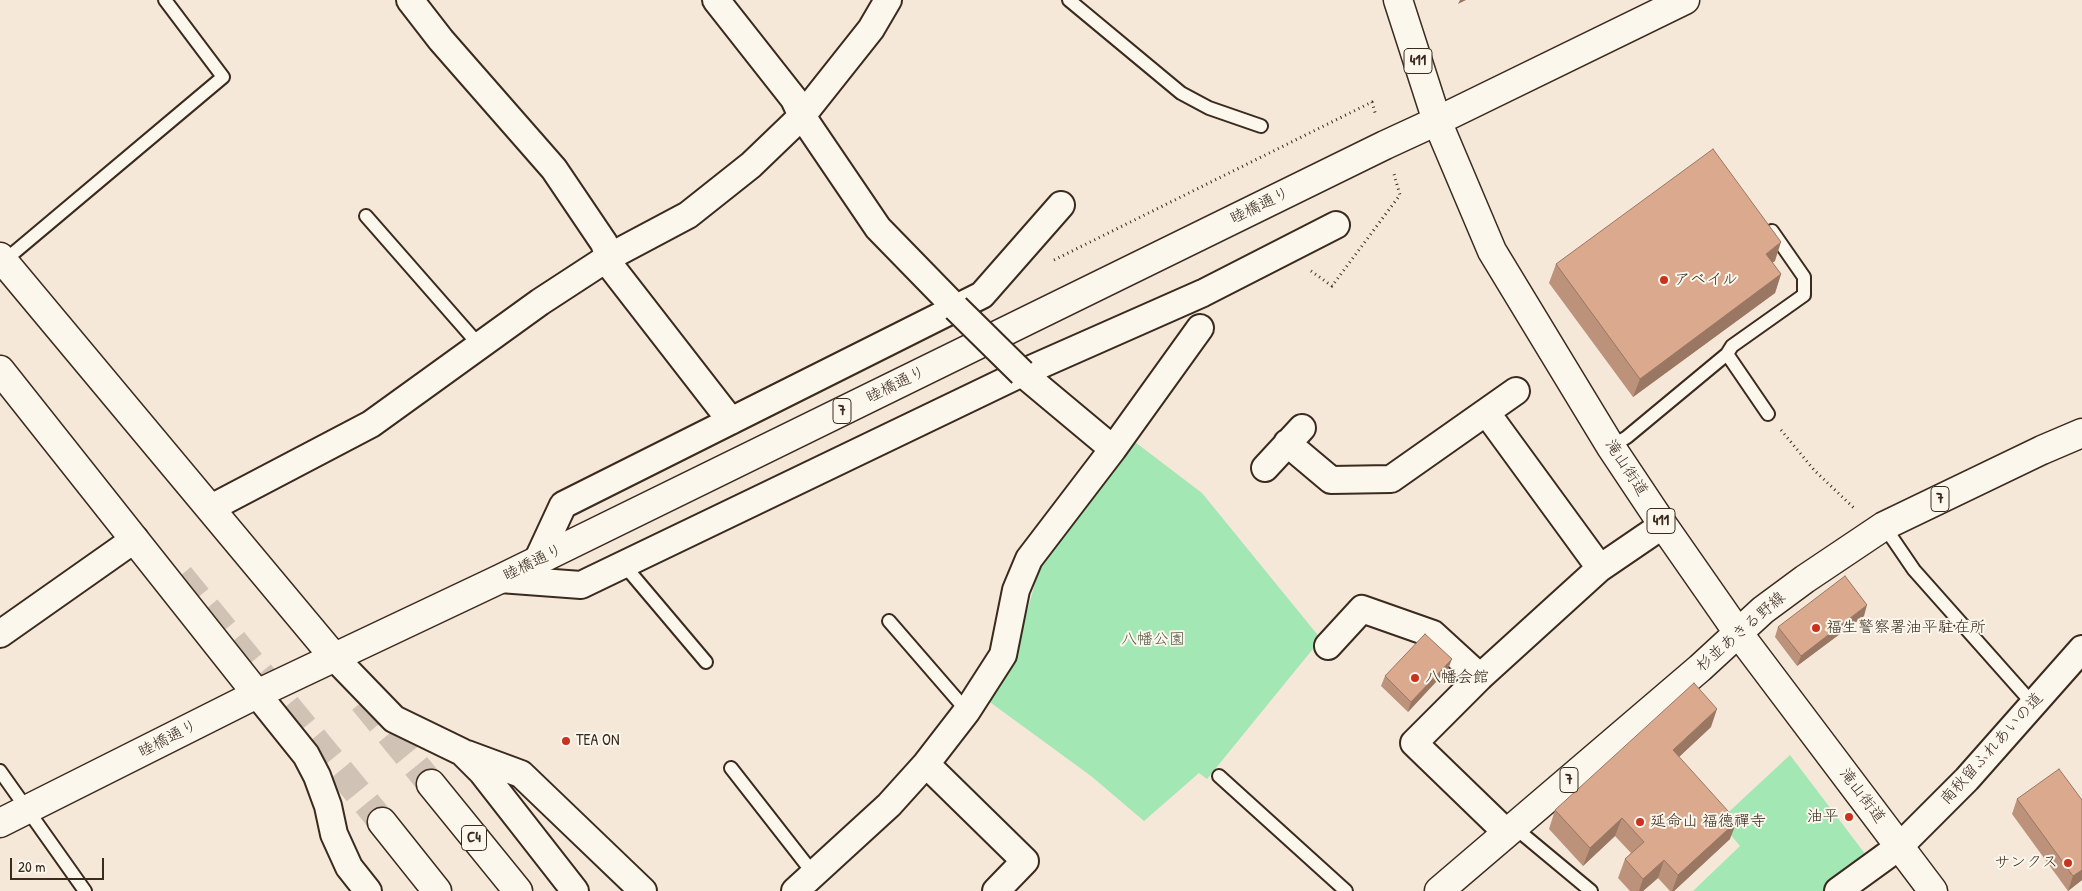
<!DOCTYPE html>
<meta charset="utf-8">
<style>
body{margin:0}
#map{position:relative;width:2082px;height:891px;overflow:hidden;background:#f5e8d9;font-family:"Patrick Hand",sans-serif}
canvas{display:block}
.scale{position:absolute;left:10px;top:858px;width:94px;height:22px;box-sizing:border-box;border:2px solid #3b2a1e;border-top:0;padding-left:6px;font-size:15px;line-height:18px;white-space:nowrap;color:#3b2a1e;-webkit-text-stroke:4px #fbf7ec;paint-order:stroke}
</style>
<div id="map">
<canvas width="2082" height="891"></canvas>
<div class="scale">20 m</div>
</div>
<script>
const g = document.querySelector('canvas').getContext('2d');
g.lineJoin = 'round';
function fill(path, color) { g.fillStyle = color; g.fill(path, 'evenodd'); }
const toPath = rows => new Path2D(rows.map(r => 'M' + r).join(''));
function strokePath(path, color, width, dash) { g.strokeStyle = color; g.lineWidth = width; g.lineCap = dash ? 'butt' : 'round'; g.setLineDash(dash || []); g.stroke(path); }
function write(font, color, halo, rows, align = 'center') {
  g.font = font + ' "Patrick Hand","Klee One",sans-serif'; g.lineWidth = 4; g.setLineDash([]); g.textBaseline = 'middle'; g.strokeStyle = halo; g.fillStyle = color; for (const [text, x, y, turn = 0] of rows) {
    g.save(); g.translate(x, y); g.rotate((+turn || 0) * Math.PI / 180); g.textAlign = isNaN(turn) ? turn : align; if (halo) g.strokeText(text, 0, 0); g.fillText(text, 0, 0); g.restore();
  }
}
const green = toPath([
 [1131,439,1202,493,1321,639,1207,779,1199,773,1144,821,1091,776,987,700,1016,651,1041,562],
 [1790,755,1869,859,1827,891,1693,891,1740,846,1719,821]
]);
const highwayTunnel = toPath([
 [180,576,382,822],
 [363,701,431,784]
]);
const path = toPath([
 [1054,260,1372,102,1376,116],
 [1311,271,1332,286,1400,195,1394,174],
 [1781,430,1814,470,1855,509]
]);
const lane = toPath([
 [1069,0,1181,93,1209,108,1261,126],
 [366,216,480,346],
 [4,261,223,77,165,0],
 [1727,354,1768,414],
 [1611,447,1627,437,1727,354,1732,346,1804,295,1804,277,1772,231],
 [1884,526,1914,570,2033,704],
 [624,565,706,662],
 [889,621,967,711],
 [731,768,813,873],
 [0,771,85,891],
 [1219,776,1346,891],
 [1514,827,1591,891]
]);
const street = toPath([
 [410,0,441,40,554,169,604,243,613,269,731,421],
 [716,0,794,99,802,116,878,228,956,308],
 [1486,412,1600,568],
 [1287,443,1331,480,1391,479,1516,391],
 [1113,449,1200,328],
 [1265,468,1302,428],
 [211,508,371,424,540,302,609,257,688,215,751,165,802,116,871,29,888,0],
 [537,561,563,505,982,295,1061,205],
 [500,579,581,585,1022,373,1203,293,1336,225],
 [0,634,135,539],
 [1328,646,1362,609,1433,634,1480,677],
 [334,657,394,719,462,752,482,772,575,891],
 [257,694,306,755,317,776,328,806,334,834,349,867,368,891],
 [467,754,521,774,643,891],
 [926,764,1025,861,996,891],
 [1507,833,1414,743,1480,677,1600,568,1663,525],
 [795,891,889,805,926,764,967,711,1003,655,1016,590,1029,559,1113,449,1022,373],
 [1838,891,1900,846,1967,779,2082,649]
]);
const secondary = toPath([
 [0,257,334,657],
 [0,370,257,694]
]);
const primary = toPath([
 [0,823,257,694,500,579,1385,145,1437,121,1685,0],
 [1439,891,1700,668,1763,610,1805,579,1884,526,2042,450,2082,433]
]);
const highway = toPath([
 [1398,0,1437,121,1492,251,1611,447,1663,525,1739,634,1933,891],
 [431,784,518,891],
 [382,822,437,891]
]);
const streetBridge = toPath([
 [956,308,1022,373]
]);
const wall = toPath([
 [1775,261,1772,262,1781,274,1775,293,1633,397,1549,283,1556,264],
 [1864,616,1797,666,1775,637,1778,627],
 [1448,669,1408,712,1381,686,1385,676],
 [1711,727,1679,757,1730,839,1674,891,1670,891,1658,878,1643,891,1630,891,1618,878,1625,859,1631,853,1615,836,1583,866,1549,829,1555,810],
 [2017,799,2082,800,2082,880,2068,891,2012,814]
]);
const shadedWall = toPath([
 [1460,0,1466,0,1458,4],
 [1781,242,1775,261,1759,272,1766,254],
 [1781,274,1775,293,1633,397,1640,379],
 [1867,605,1864,616,1797,666,1801,656],
 [1452,659,1448,669,1408,712,1411,702],
 [1717,709,1711,727,1666,769,1673,750],
 [1622,818,1615,836,1583,866,1590,848],
 [1737,821,1730,839,1674,891,1672,891,1678,875],
 [1664,860,1658,878,1643,891,1639,891,1643,879],
 [2082,870,2082,880,2068,891,2073,876]
]);
const building = toPath([
 [1713,149,1781,242,1766,254,1781,274,1640,379,1556,264,1713,149],
 [1845,576,1867,605,1801,656,1778,627,1845,576],
 [1425,634,1452,659,1411,702,1385,676,1425,634],
 [1694,683,1717,709,1673,750,1737,821,1678,875,1664,860,1643,879,1625,859,1644,842,1622,818,1590,848,1555,810,1694,683],
 [2059,769,2082,800,2082,870,2073,876,2017,799,2059,769]
]);
const markers = [
 [1664,280,5,"#c8321e"],
 [1816,628,5,"#c8321e"],
 [1415,678,5,"#c8321e"],
 [566,741,5,"#c8321e"],
 [1849,817,5,"#c8321e"],
 [1640,822,5,"#c8321e"],
 [2068,863,5,"#c8321e"]
];
const shields = [
 [1418,61,28],
 [842,411,18],
 [1940,499,18],
 [1661,521,28],
 [1569,780,18],
 [474,838,25]
];
const shieldNames = [
 ["411",1418,61],
 ["7",842,411],
 ["7",1940,499],
 ["411",1661,521],
 ["7",1569,780],
 ["C4",474,838]
];
const streetNames = [
 ["睦橋通り",1260,206,-26],
 ["睦橋通り",896,385,-26],
 ["滝山街道",1626,468,57],
 ["睦橋通り",533,563,-26],
 ["杉並あきる野線",1741,632,-41],
 ["睦橋通り",168,739,-27],
 ["南秋留ふれあいの道",1992,749,-48],
 ["滝山街道",1862,796,53]
];
const poiNames = [
 ["アベイル",1674,280],
 ["福生警察署油平駐在所",1826,628],
 ["八幡会館",1425,678],
 ["TEA ON",576,741],
 ["油平",1839,817,"right"],
 ["延命山 福德禪寺",1650,822],
 ["サンクス",2058,863,"right"]
];
const parkNames = [
 ["八幡公園",1153,640]
];
fill(green, '#a2e7b4');
strokePath(highwayTunnel, '#d0c2b4', 28, [28, 14]);
strokePath(lane, '#3b2a1e', 16);
strokePath(street, '#3b2a1e', 30);
strokePath(secondary, '#3b2a1e', 31);
strokePath(primary, '#3b2a1e', 31);
strokePath(highway, '#3b2a1e', 31);
strokePath(path, '#3b2a1e', 3, [1, 4]);
strokePath(lane, '#fbf7ec', 12);
strokePath(street, '#fbf7ec', 26);
strokePath(secondary, '#fbf7ec', 28);
strokePath(primary, '#fbf7ec', 28);
strokePath(highway, '#fbf7ec', 28);
strokePath(streetBridge, '#3b2a1e', 30, []);
strokePath(streetBridge, '#fbf7ec', 26);
fill(wall, '#bc927a');
fill(shadedWall, '#997763');
fill(building, '#dbaa8e');
strokePath(building, '#997763', 1);
for (const [x, y, r, color] of markers) { const dot = new Path2D(); dot.arc(x, y, r, 0, 2 * Math.PI); g.fillStyle = color; g.fill(dot); strokePath(dot, '#fbf7ec', 2); }
for (const [x, y, w] of shields) { const box = new Path2D(); box.roundRect(x - w / 2, y - 12.5, w, 25, 4); g.fillStyle = '#fbf7ec'; g.fill(box); strokePath(box, '#3b2a1e', 1); }
write('bold 15px', '#3b2a1e', null, shieldNames);
write('16px', '#3b2a1e', '#fbf7ec', streetNames);
write('16px', '#3b2a1e', '#fbf7ec', poiNames, 'left');
write('16px', '#555944', '#fbf7ec', parkNames);
</script>
